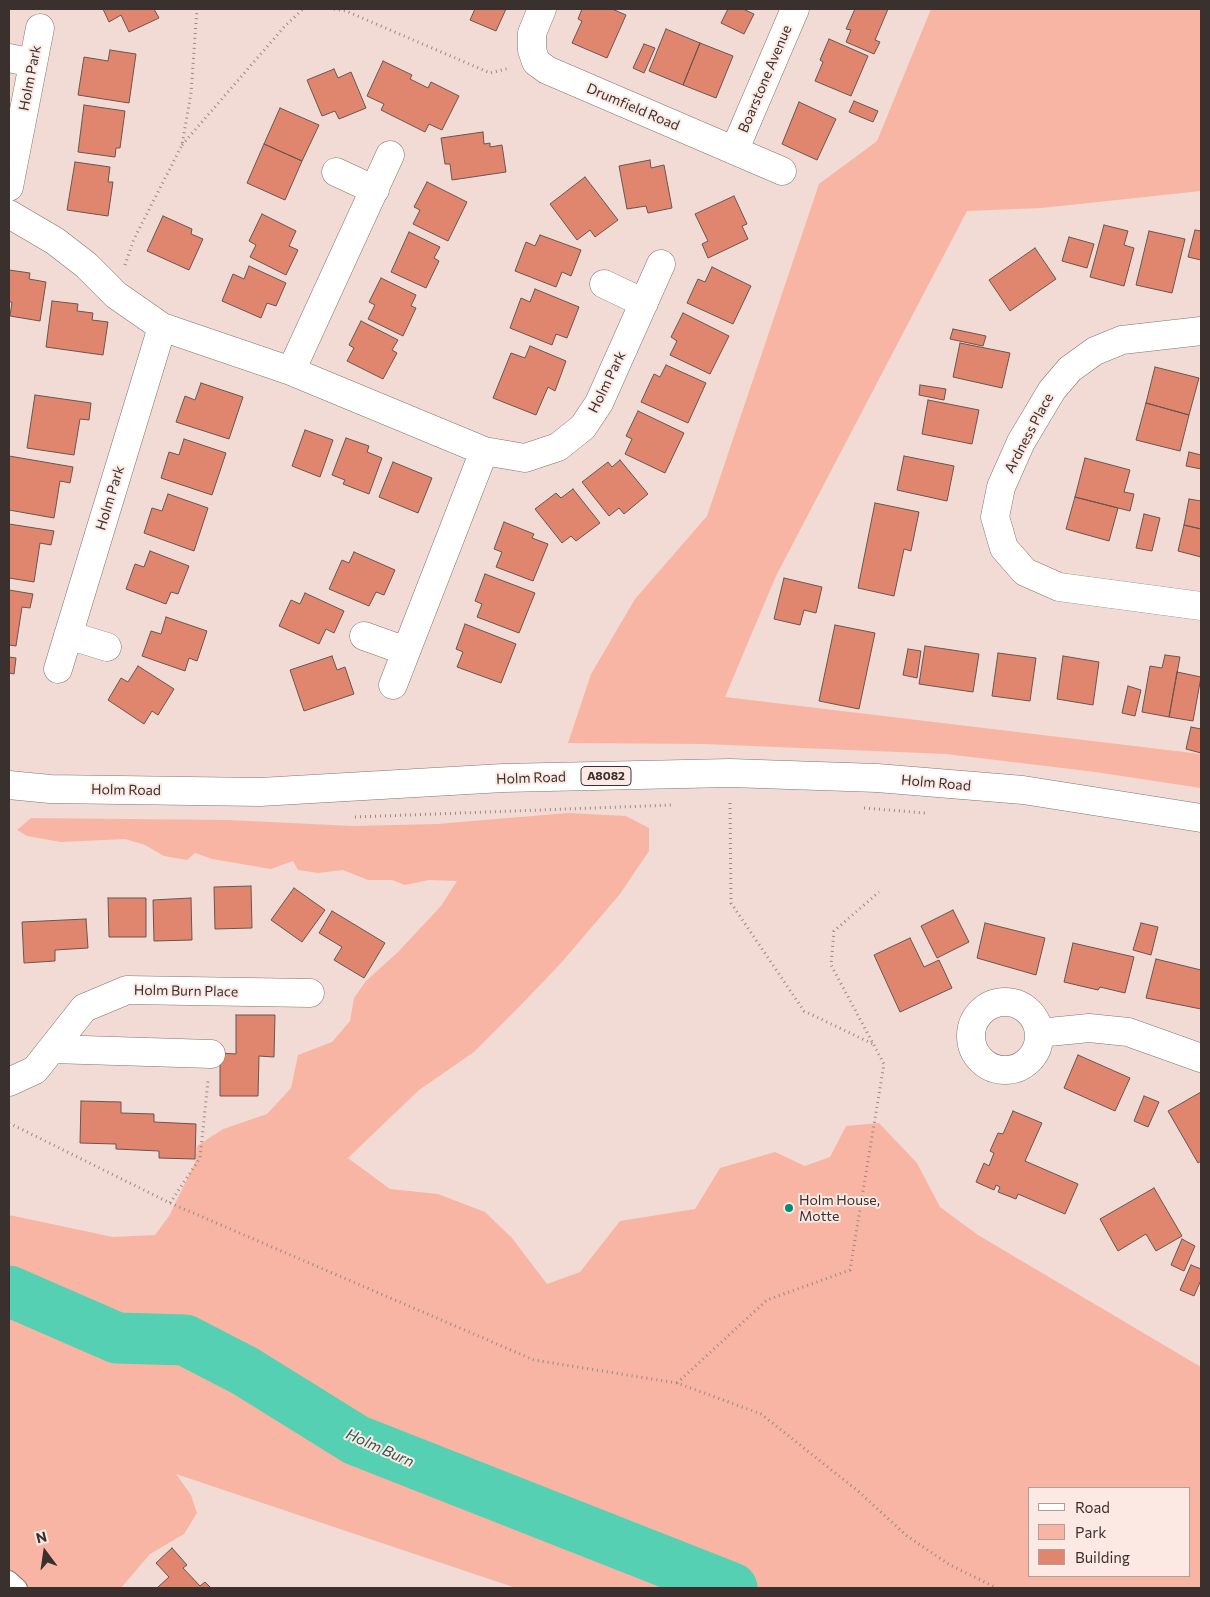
<!DOCTYPE html>
<style>
body{margin:0}
#map{position:relative;width:1210px;height:1597px;overflow:hidden;background:#f2dbd5;font-family:Commissioner,sans-serif}
canvas{display:block}
.frame{position:absolute;inset:0;border:10px solid #3a312f;pointer-events:none}
.legend{position:absolute;left:1028px;top:1487px;width:162px;height:90px;box-sizing:border-box;background:#fce9e4;border:1px solid #ae9f9c;margin:0;padding:6px 9px;list-style:none;font-size:15px;color:#3a312f}
.legend li{display:flex;align-items:center;gap:10px;height:25px}
.legend b{width:25px;border:1px solid #ae9f9c}
.north{position:absolute;left:20px;top:1527px;width:50px;height:50px;-webkit-text-stroke:4px #fce9e4;paint-order:stroke;rotate:346deg;font-size:14px;font-weight:700;line-height:20px;text-align:center;color:#3a312f}
.north::after{content:'';display:block;margin:auto;width:18px;height:22px;background:#3a312f;clip-path:polygon(50% 0,100% 100%,50% 72%,0 100%)}
</style>
<div id="map">
<canvas width="1210" height="1597"></canvas>
<div class="frame"></div>
<ul class="legend">
<li><b style="height:6px;background:#fff"></b>Road</li>
<li><b style="height:14px;background:#f9b5a3"></b>Park</li>
<li><b style="height:14px;background:#e1866e"></b>Building</li>
</ul>
<div class="north">N</div>
</div>
<script>
const g = document.querySelector('canvas').getContext('2d');
g.lineJoin = 'round';
function fill(path, color) { g.fillStyle = color; g.fill(path, 'evenodd'); }
const toPath = rows => new Path2D(rows.map(r => 'M' + r).join(''));
function strokePath(path, color, width, dash) { g.strokeStyle = color; g.lineWidth = width; g.lineCap = dash ? 'butt' : 'round'; g.setLineDash(dash || []); g.stroke(path); }
function write(font, color, halo, rows, align = 'center') {
  g.font = font + ' Commissioner,sans-serif'; g.lineWidth = 4; g.setLineDash([]); g.textBaseline = 'middle'; g.strokeStyle = halo; g.fillStyle = color; for (const [text, x, y, turn = 0] of rows) {
    g.save(); g.translate(x, y); g.rotate((+turn || 0) * Math.PI / 180); g.textAlign = isNaN(turn) ? turn : align; if (halo) g.strokeText(text, 0, 0); g.fillText(text, 0, 0); g.restore();
  }
}
const green = toPath([
 [931,9,1201,9,1201,191,1042,208,967,211,776,576,725,697,1201,754,1201,788,1095,772,946,754,704,744,568,743,591,674,635,599,707,516,819,184,877,141],
 [568,813,626,816,649,828,649,851,620,894,561,963,519,1007,474,1052,419,1090,348,1158,390,1189,438,1194,485,1212,512,1238,547,1284,580,1272,620,1221,695,1209,720,1168,775,1152,805,1166,830,1157,846,1126,879,1123,917,1163,940,1207,978,1235,1201,1367,1201,1588,516,1588,176,1474,191,1495,197,1513,184,1534,150,1554,121,1588,9,1588,9,1215,113,1237,155,1235,169,1216,195,1163,197,1146,223,1129,267,1114,291,1088,298,1055,332,1042,350,1021,354,998,366,981,398,952,441,906,457,881,429,880,405,885,392,880,368,880,343,870,318,873,298,870,293,861,271,869,212,859,195,853,187,860,164,856,145,845,125,839,61,842,27,836,17,830,31,818,228,820,353,826,437,824],
 [1029,1488,1189,1488,1189,1576,1029,1576]
]);
const river = toPath([
 [9,1291,117,1338,185,1340,245,1371,356,1440,732,1588]
]);
const building = toPath([
 [103,9,154,9,159,18,129,32,121,15,109,22,103,9],
 [475,9,506,9,496,31,470,20,475,9],
 [582,9,612,9,626,15,607,58,572,43,582,21,578,19,582,9],
 [728,9,743,9,754,14,744,34,721,23,728,9],
 [855,9,888,9,875,40,880,42,874,54,846,42,851,30,846,29,855,9],
 [666,29,700,43,683,85,649,71,666,29],
 [829,39,868,56,851,96,815,81,823,62,820,60,829,39],
 [700,43,733,56,716,98,683,85,700,43],
 [644,44,655,48,644,73,633,68,644,44],
 [110,50,136,54,129,103,78,95,84,57,108,61,110,50],
 [383,61,412,75,410,79,428,88,431,82,459,96,442,130,429,124,425,132,381,110,384,104,367,96,383,61],
 [334,69,338,78,351,72,366,108,339,119,335,111,322,116,307,80,334,69],
 [854,101,878,111,873,122,849,112,854,101],
 [799,102,836,119,817,160,782,144,799,102],
 [84,105,125,111,120,148,116,148,115,157,78,152,84,105],
 [280,108,319,125,302,161,264,144,280,108],
 [483,132,484,144,490,143,490,147,502,145,506,172,452,180,450,164,445,164,441,138,483,132],
 [264,144,302,161,285,200,247,183,264,144],
 [650,160,651,168,664,165,672,208,648,213,646,206,627,209,619,166,650,160],
 [75,162,110,167,108,182,113,182,108,216,67,210,75,162],
 [585,177,618,220,595,237,590,230,577,240,550,204,585,177],
 [427,182,467,202,448,241,413,224,420,210,414,207,427,182],
 [734,196,747,224,742,226,748,239,708,258,702,244,708,241,695,214,734,196],
 [262,214,296,231,289,246,298,250,286,275,250,257,256,245,249,241,262,214],
 [163,216,192,229,191,234,203,239,189,270,147,251,163,216],
 [1104,225,1128,231,1124,245,1134,248,1124,286,1090,277,1104,225],
 [1195,230,1201,231,1201,260,1188,257,1195,230],
 [1149,231,1185,239,1172,293,1136,285,1149,231],
 [409,232,440,247,434,258,439,261,426,288,391,272,409,232],
 [540,235,581,250,571,276,562,272,556,287,515,271,526,242,535,246,540,235],
 [1069,237,1094,244,1087,268,1062,261,1069,237],
 [1035,248,1056,279,1010,311,989,280,1035,248],
 [249,266,286,283,276,306,267,303,261,318,222,301,233,274,244,279,249,266],
 [712,267,751,286,733,324,687,303,698,279,705,282,712,267],
 [9,270,30,273,29,279,46,282,40,321,10,316,12,302,9,302,9,270],
 [381,278,416,295,411,306,416,308,403,336,368,319,375,305,369,302,381,278],
 [535,289,579,307,567,338,556,334,552,345,510,328,521,298,530,302,535,289],
 [52,301,78,304,77,311,93,313,92,320,108,322,103,355,46,347,52,301],
 [683,313,729,336,710,374,670,355,677,341,671,337,683,313],
 [361,321,398,340,392,350,397,353,383,379,347,361,354,348,349,345,361,321],
 [953,329,986,336,983,346,950,339,953,329],
 [960,343,1010,353,1002,388,953,377,960,343],
 [530,346,566,361,555,391,548,387,536,415,493,398,511,353,525,358,530,346],
 [666,365,706,383,688,423,641,402,654,374,660,377,666,365],
 [1155,367,1199,378,1189,415,1146,403,1155,367],
 [201,383,243,397,229,439,176,422,185,396,195,400,201,383],
 [920,385,946,389,944,400,919,395,920,385],
 [35,395,91,403,89,420,80,419,74,455,27,448,35,395],
 [928,400,979,410,972,444,922,434,928,400],
 [1146,403,1189,415,1180,451,1136,440,1146,403],
 [638,411,684,433,665,473,625,454,632,439,626,436,638,411],
 [305,430,333,440,320,477,292,466,305,430],
 [346,438,369,446,367,452,382,458,369,494,343,484,345,480,332,475,346,438],
 [184,439,226,453,212,495,161,478,169,452,179,455,184,439],
 [1189,452,1201,455,1201,469,1186,466,1189,452],
 [9,456,73,467,70,483,60,481,54,518,9,510,9,456],
 [904,456,954,466,947,501,897,490,904,456],
 [1085,458,1130,470,1124,492,1134,494,1130,511,1075,497,1085,458],
 [620,460,648,494,624,514,619,508,609,516,582,482,608,462,612,467,620,460],
 [393,462,432,478,418,513,379,497,393,462],
 [573,489,600,523,576,541,571,536,562,543,535,509,556,493,561,498,573,489],
 [168,494,208,508,194,551,144,533,152,508,162,511,168,494],
 [1075,497,1118,508,1109,541,1066,529,1075,497],
 [1189,499,1201,501,1201,529,1184,525,1189,499],
 [875,503,919,512,911,551,904,549,894,596,858,588,875,503],
 [1144,514,1160,518,1152,551,1136,548,1144,514],
 [504,522,534,534,532,538,548,544,533,581,496,567,502,552,494,549,504,522],
 [9,524,54,531,51,545,40,543,34,582,9,578,9,524],
 [1184,525,1201,529,1201,557,1178,551,1184,525],
 [150,551,189,566,178,594,171,592,166,604,126,589,135,564,144,567,150,551],
 [354,552,395,570,384,595,376,592,369,606,329,589,342,560,349,563,354,552],
 [485,574,535,593,519,633,477,617,482,604,475,601,485,574],
 [784,578,822,587,816,613,804,610,800,625,774,619,784,578],
 [9,590,33,594,30,608,22,607,16,646,9,645,9,590],
 [305,593,344,611,334,633,326,629,319,644,279,626,291,600,300,604,305,593],
 [166,617,207,631,197,661,189,658,185,671,142,656,151,631,161,634,166,617],
 [465,624,516,644,501,683,457,667,463,652,456,649,465,624],
 [835,625,875,633,859,709,819,701,835,625],
 [925,646,979,654,973,692,919,684,925,646],
 [908,649,921,651,917,678,903,675,908,649],
 [998,653,1036,658,1030,701,992,696,998,653],
 [1165,655,1180,657,1169,717,1142,712,1150,666,1162,668,1165,655],
 [332,656,337,670,345,667,354,694,304,711,290,670,332,656],
 [1063,656,1099,662,1093,705,1057,699,1063,656],
 [9,657,16,658,14,674,9,673,9,657],
 [138,666,174,689,158,715,152,711,144,724,108,700,121,678,128,682,138,666],
 [1177,672,1201,677,1193,721,1169,717,1177,672],
 [1128,686,1141,690,1135,716,1122,713,1128,686],
 [1191,727,1201,729,1201,753,1186,749,1191,727],
 [251,886,252,928,215,929,214,887,251,886],
 [294,888,325,910,302,942,271,920,294,888],
 [108,898,146,898,146,937,109,937,108,898],
 [191,898,192,940,154,941,153,900,191,898],
 [953,910,969,942,937,958,921,926,953,910],
 [332,911,385,943,364,978,334,960,342,947,319,933,332,911],
 [86,919,88,948,55,950,55,961,24,963,22,922,86,919],
 [985,923,1045,938,1036,975,977,958,985,923],
 [1141,923,1158,927,1151,955,1133,950,1141,923],
 [910,938,924,967,939,960,952,988,900,1012,874,955,910,938],
 [1073,943,1134,957,1125,993,1100,987,1098,990,1064,982,1073,943],
 [1156,959,1201,970,1201,1009,1146,998,1156,959],
 [236,1015,275,1015,274,1057,259,1056,258,1096,220,1096,220,1053,236,1054,236,1015],
 [1078,1055,1130,1078,1115,1111,1064,1088,1078,1055],
 [1201,1092,1201,1161,1198,1163,1168,1111,1201,1092],
 [1144,1096,1159,1102,1148,1127,1134,1121,1144,1096],
 [81,1101,121,1102,121,1113,154,1114,154,1122,196,1124,195,1159,159,1158,159,1151,116,1149,116,1144,80,1143,81,1101],
 [1013,1111,1042,1123,1025,1161,1078,1184,1065,1214,1018,1194,1016,1199,998,1192,1000,1187,996,1185,994,1190,976,1182,984,1163,989,1166,994,1153,990,1151,998,1133,1003,1134,1013,1111],
 [1154,1188,1182,1236,1156,1251,1146,1234,1118,1251,1100,1219,1154,1188],
 [1182,1239,1195,1246,1184,1271,1171,1265,1182,1239],
 [1191,1265,1201,1269,1201,1280,1194,1296,1180,1290,1191,1265],
 [172,1548,187,1565,183,1568,200,1586,205,1582,211,1588,157,1588,169,1577,156,1563,172,1548]
]);
const path = toPath([
 [334,9,346,11,490,73,510,68],
 [182,145,285,26,303,9],
 [125,265,134,239,182,145,191,93,197,9],
 [730,803,731,903,804,1011,873,1044],
 [864,808,925,813],
 [355,817,673,805],
 [9,1123,170,1203,534,1360,677,1383,761,1414,858,1491,907,1536,950,1565,997,1588],
 [170,1203,200,1158,208,1081],
 [677,1383,767,1300,850,1270,884,1064,831,965,834,931,879,892]
]);
const service = toPath([
 [9,1579,19,1588]
]);
const minor = toPath([
 [542,9,532,33,532,50,536,62,547,70,782,171],
 [9,58,33,63],
 [735,149,795,9],
 [336,172,375,190],
 [9,187,40,28],
 [9,214,55,241,86,265,116,295,162,327,291,371,484,451,525,458,558,447,583,427,599,403,661,264],
 [604,284,644,303],
 [1201,331,1122,340,1095,351,1070,369,1052,390,1021,442,1001,487,995,517,1004,548,1025,572,1059,587,1201,606],
 [291,371,390,155],
 [68,635,107,647],
 [364,636,406,651],
 [58,669,162,327],
 [393,685,484,451],
 '971 1036a34 34 0 1 1 68 0a34 34 0 1 1-68 0Z',
 [1039,1033,1089,1028,1128,1032,1201,1058],
 [52,1049,211,1054],
 [9,1082,35,1070,84,1008,127,990,310,993]
]);
const primary = toPath([
 [9,785,50,789,260,792,503,778,730,773,877,778,1023,790,1201,818]
]);
const markers = [
 [789,1208,5,"#048d75"]
];
const shields = [
 [606,776,50]
];
const shieldNames = [
 ["A8082",606,776]
];
const streetNames = [
 ["Holm Park",30,78,-79],
 ["Boarstone Avenue",765,79,-67],
 ["Drumfield Road",633,107,23],
 ["Holm Park",607,382,-64],
 ["Ardness Place",1029,433,-62],
 ["Holm Park",110,498,-73],
 ["Holm Road",531,778,-2],
 ["Holm Road",936,783,5],
 ["Holm Road",126,790,1],
 ["Holm Burn Place",186,991,1]
];
const poiNames = [
 ["Holm House,",799,1200],
 ["Motte",799,1216]
];
const waterNames = [
 ["Holm Burn",380,1448,24]
];
fill(green, '#f9b5a3');
strokePath(river, '#55d0b3', 51);
fill(building, '#e1866e');
strokePath(building, '#685550', 1);
strokePath(service, '#86726d', 18);
strokePath(minor, '#86726d', 29);
strokePath(primary, '#86726d', 29);
strokePath(path, '#988884', 3, [1, 4]);
strokePath(service, '#fff', 16);
strokePath(minor, '#fff', 28);
strokePath(primary, '#fff', 28);
for (const [x, y, r, color] of markers) { const dot = new Path2D(); dot.arc(x, y, r, 0, 2 * Math.PI); g.fillStyle = color; g.fill(dot); strokePath(dot, '#fce9e4', 2); }
for (const [x, y, w] of shields) { const box = new Path2D(); box.roundRect(x - w / 2, y - 9.5, w, 19, 4); g.fillStyle = '#fce9e4'; g.fill(box); strokePath(box, '#3a312f', 1); }
write('bold 12px', '#3a312f', null, shieldNames);
write('14px', '#3a312f', '#fce9e4', streetNames);
write('14px', '#3a312f', '#fce9e4', poiNames, 'left');
write('italic 15px', '#285b4f', '#fce9e4', waterNames);
</script>
